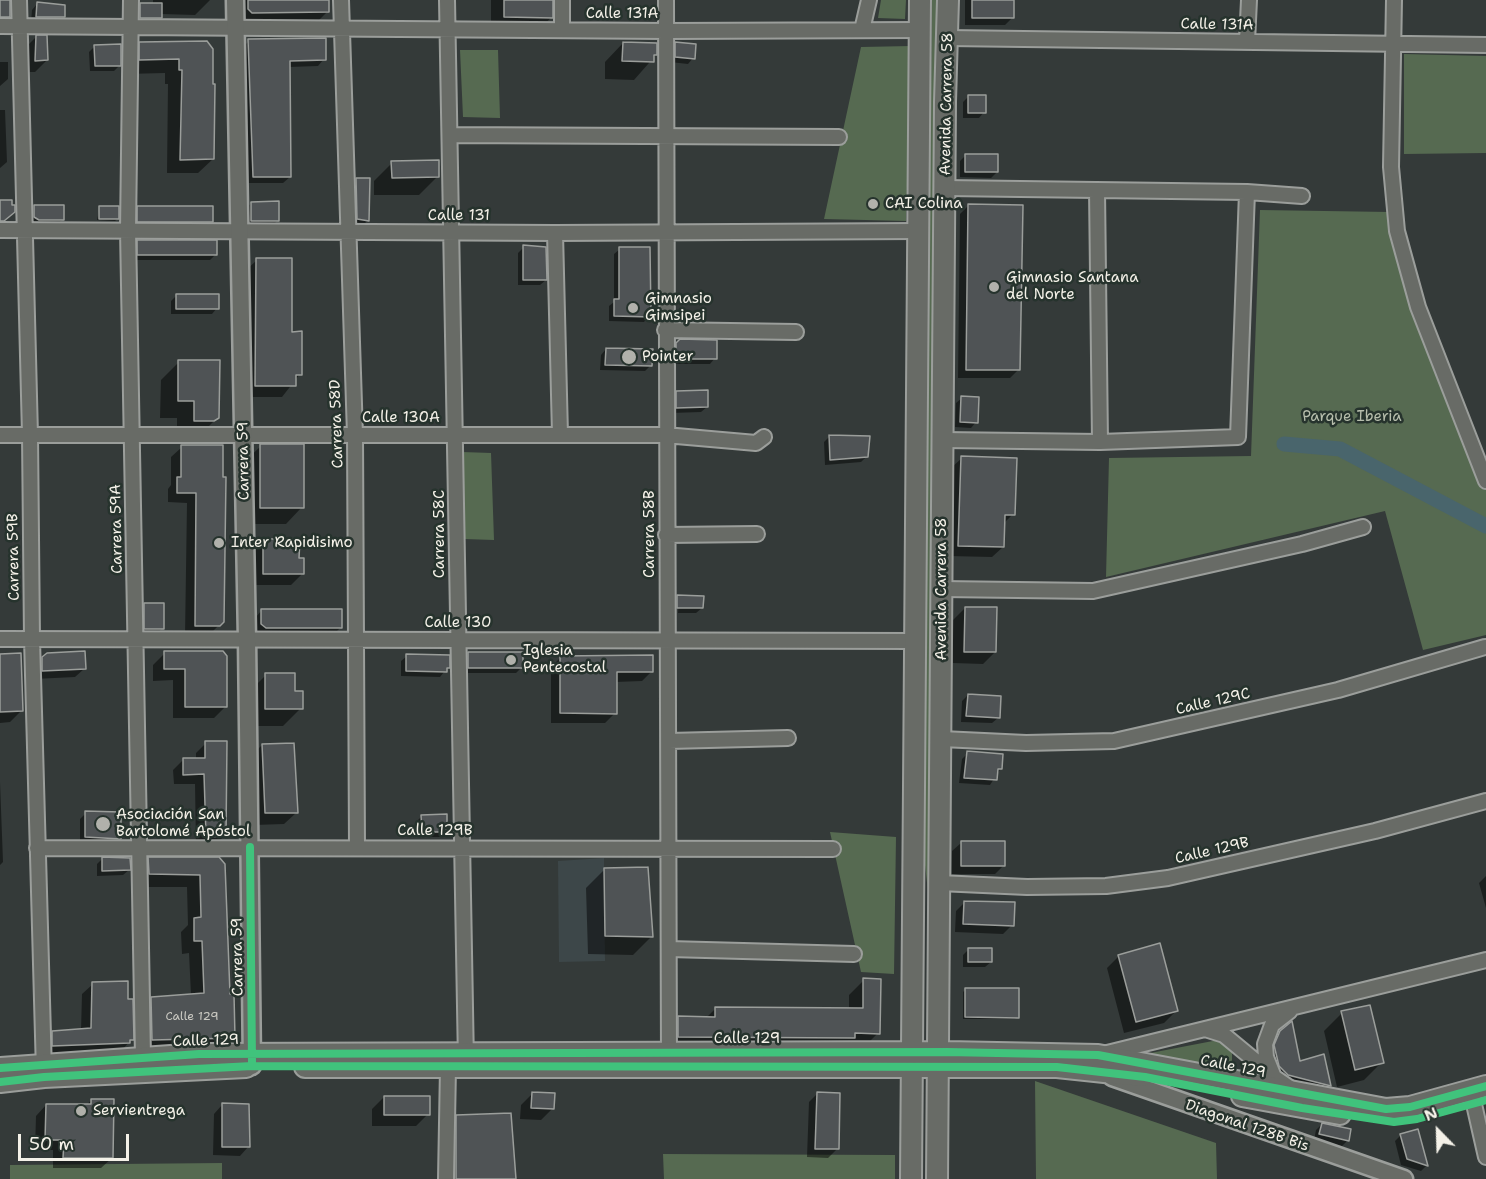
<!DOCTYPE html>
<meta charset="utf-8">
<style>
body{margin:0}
#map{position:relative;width:1486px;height:1179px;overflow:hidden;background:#343a39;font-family:"Shantell Sans",sans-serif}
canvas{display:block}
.north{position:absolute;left:1408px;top:1101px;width:60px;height:60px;-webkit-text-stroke:4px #26332d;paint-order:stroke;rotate:337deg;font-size:16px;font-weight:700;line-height:24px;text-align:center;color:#f4f1e8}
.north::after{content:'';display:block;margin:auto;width:21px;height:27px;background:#f4f1e8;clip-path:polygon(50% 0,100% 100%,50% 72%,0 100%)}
.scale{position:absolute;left:18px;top:1134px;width:111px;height:27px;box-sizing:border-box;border:3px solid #f4f1e8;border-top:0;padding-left:8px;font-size:18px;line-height:21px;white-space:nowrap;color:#f4f1e8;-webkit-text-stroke:4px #26332d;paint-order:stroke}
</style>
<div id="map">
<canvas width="1486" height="1179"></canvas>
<div class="north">N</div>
<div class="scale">50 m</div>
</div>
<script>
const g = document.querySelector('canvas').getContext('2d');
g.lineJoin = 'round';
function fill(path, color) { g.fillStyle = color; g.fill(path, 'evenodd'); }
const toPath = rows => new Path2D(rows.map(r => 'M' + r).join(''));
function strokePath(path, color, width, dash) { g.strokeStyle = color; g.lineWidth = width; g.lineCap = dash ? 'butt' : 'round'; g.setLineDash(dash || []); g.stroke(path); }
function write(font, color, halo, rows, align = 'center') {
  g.font = font + ' "Shantell Sans",sans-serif'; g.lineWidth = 5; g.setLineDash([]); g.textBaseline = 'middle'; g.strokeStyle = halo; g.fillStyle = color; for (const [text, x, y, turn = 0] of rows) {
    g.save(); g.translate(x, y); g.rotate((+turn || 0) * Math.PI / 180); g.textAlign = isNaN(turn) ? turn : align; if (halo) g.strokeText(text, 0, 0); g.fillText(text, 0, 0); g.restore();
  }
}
const built = toPath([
 [604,858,605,961,559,962,558,861]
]);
const green = toPath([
 [881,0,906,0,905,19,878,18],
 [932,0,945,0,932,926,922,839],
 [911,46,906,221,824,219,861,47],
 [460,50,498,50,500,118,463,117],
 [1404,54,1486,56,1486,153,1404,154],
 [1260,210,1390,212,1479,479,1486,490,1486,635,1423,650,1385,511,1106,577,1109,458,1251,456],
 [462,452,491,453,494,540,464,539],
 [830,832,896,837,894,974,861,972],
 [1218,1040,1228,1042,1232,1047,1232,1064,1215,1072,1140,1055],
 [1035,1081,1216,1143,1217,1179,1036,1179],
 [663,1154,895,1155,895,1179,664,1179],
 [222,1163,222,1179,10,1179,10,1165]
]);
const shadow = toPath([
 [153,0,210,0,195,15,161,14,155,23,135,23,135,10,141,4,153,4],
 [235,0,328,0,328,11,315,24,239,26],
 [491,0,552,0,552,17,537,31,491,31],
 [965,0,1013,0,1012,18,1005,25,965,25],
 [37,4,63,17,57,23,31,22,32,10],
 [36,37,47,60,35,72,24,72,24,49],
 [249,41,324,59,318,66,289,67,290,177,283,183,247,183,242,48],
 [206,42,213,159,198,173,167,173,168,84,165,84,165,73,126,74,126,58,140,44],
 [623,43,656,55,634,80,605,79,605,62],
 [676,44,693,58,688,64,670,62,670,49],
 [95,46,120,65,114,71,90,71,89,52],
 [0,62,8,62,8,79,0,86],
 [969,96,984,112,979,118,963,118,963,102],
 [0,110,5,110,7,162,0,168],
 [966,155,997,172,991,178,960,177,960,161],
 [392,163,437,177,419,195,374,195,374,181],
 [356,179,368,220,362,226,352,224,351,185],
 [251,203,278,220,272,226,246,226,246,209],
 [34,206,62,220,56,225,33,225,29,223,29,212],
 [968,206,1019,369,1010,378,958,378,960,214],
 [100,207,118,218,115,221,97,220],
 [138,208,212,222,206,227,132,227,132,213],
 [138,241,216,254,210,260,132,260,132,247],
 [524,247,543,247,546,280,540,285,518,285,518,253],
 [620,249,649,316,644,322,609,321,609,306,614,302,614,254],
 [257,260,290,333,300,374,282,397,244,397,244,272],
 [177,295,217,308,212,314,171,314,171,301],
 [677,344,715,358,710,364,671,364,671,350],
 [606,349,651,365,645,371,600,370,601,355],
 [179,362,218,417,199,436,177,438,177,418,160,418,161,380],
 [677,392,707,407,701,412,671,413,671,398],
 [962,398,976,422,971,428,955,427,956,403],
 [830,436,867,456,861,462,825,465,824,442],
 [261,446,302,507,286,524,244,524,244,462],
 [182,447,222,447,219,625,208,636,185,636,187,503,168,502,168,489,171,485,171,457],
 [962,458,1013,514,1003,524,1003,547,992,557,948,556,951,468],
 [264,540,298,559,302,574,291,585,252,585,252,552],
 [678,597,702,608,696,613,678,613,679,600,676,600,675,613,672,613,672,602],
 [145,605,162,628,157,634,139,634,139,610],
 [965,608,995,652,983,664,953,663,953,620],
 [261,611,340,628,335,633,260,633,255,630,256,617],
 [223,652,226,706,214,718,173,718,173,680,153,681,153,665,165,653],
 [468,653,521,668,516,673,463,673,463,659],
 [0,656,22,710,10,722,0,723],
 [407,656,448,667,440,677,401,676,401,661],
 [561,657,652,671,642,681,615,682,615,713,605,723,551,723,551,667],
 [42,658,84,669,75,677,34,679,33,668],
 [266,675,293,693,301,708,283,726,248,726,248,693],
 [968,695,998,718,992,723,961,722,962,701],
 [206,743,225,835,215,845,196,846,195,784,174,784,173,770,183,760,196,760,196,753],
 [262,745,296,813,284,824,254,825,250,757],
 [968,753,1001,768,990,785,959,783,962,759],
 [0,782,3,862,0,865],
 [86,813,119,838,114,844,80,842,80,819],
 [422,816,446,831,440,837,417,837,416,822],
 [961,843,1004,865,995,874,952,874,952,851],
 [102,859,129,870,123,875,97,876,97,864],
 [149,859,218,859,233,1037,220,1050,139,1052,138,1011,152,998,191,995,189,953,182,954,181,932,188,925,187,887,136,887,136,872],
 [604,870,651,937,633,955,588,954,586,888],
 [1486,876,1486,908,1479,883],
 [965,902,1012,925,1003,934,955,932,956,911],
 [969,949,991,962,985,967,963,967,963,955],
 [1119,956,1176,1011,1164,1023,1124,1033,1107,968],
 [864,980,878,1033,863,1048,664,1051,664,1033,678,1018,706,1018,716,1008,849,1009,849,995],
 [93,984,132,1039,122,1050,42,1056,42,1043,53,1032,81,1031,82,994],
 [966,989,1017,1017,1015,1019,963,1019,963,992],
 [1342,1013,1382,1062,1364,1080,1337,1087,1324,1031],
 [1281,1032,1298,1063,1329,1085,1324,1091,1282,1080,1269,1052,1274,1038],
 [533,1093,553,1108,541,1120,520,1119,521,1105],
 [817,1094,837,1149,828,1158,807,1157,809,1102],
 [384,1097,428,1114,416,1126,372,1126,372,1109],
 [91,1100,112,1158,101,1168,53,1168,53,1150,35,1150,36,1116,46,1105,87,1105],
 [222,1105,248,1147,240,1156,213,1155,214,1114],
 [457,1116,514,1179,439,1179,439,1135],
 [1322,1124,1350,1130,1347,1141,1342,1146,1314,1140,1316,1130],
 [1417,1131,1426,1166,1421,1171,1401,1165,1395,1141,1400,1136]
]);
const canal = toPath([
 [1284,444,1340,449,1486,526]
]);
const building = toPath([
 [0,0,10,0,10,17,0,17,0,0],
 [248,0,329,0,329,12,252,13,248,9,248,0],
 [504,0,553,0,553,18,504,17,504,0],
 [972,0,1014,0,1014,18,972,18,972,0],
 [37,2,65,5,65,17,36,17,37,2],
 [140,3,162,3,162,18,140,18,140,3],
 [36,35,47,35,48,60,35,61,36,35],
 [326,38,326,60,290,61,291,177,253,177,248,39,326,38],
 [207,41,213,49,213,84,215,84,214,159,180,160,182,70,179,70,179,59,139,60,139,42,207,41],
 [623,42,657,43,657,55,654,55,654,62,622,61,623,42],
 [675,42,696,44,695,59,675,57,675,42],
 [121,44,121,66,95,66,94,45,121,44],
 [968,95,986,95,986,113,968,113,968,95],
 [965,154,998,154,998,172,965,172,965,154],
 [439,160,439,177,392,178,391,161,439,160],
 [356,178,370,178,369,221,357,219,356,178],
 [0,200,12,200,12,205,15,205,15,212,4,221,0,221,0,200],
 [279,201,279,221,251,221,251,202,279,201],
 [968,204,1023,205,1020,370,966,370,968,204],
 [34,205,64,205,64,220,39,220,34,217,34,205],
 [99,206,119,206,119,219,99,219,99,206],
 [137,206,213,206,213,222,137,222,137,206],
 [137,240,217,240,217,255,137,255,137,240],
 [523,245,546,247,547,280,523,280,523,245],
 [619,247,650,247,651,317,614,316,614,299,619,299,619,247],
 [256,258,292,258,292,332,302,331,302,375,296,375,296,386,255,386,256,258],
 [176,294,219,294,219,309,176,309,176,294],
 [680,339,717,340,717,359,676,359,676,343,680,339],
 [606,348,653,349,652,366,605,365,606,348],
 [178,360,220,360,219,418,214,421,194,421,194,401,178,401,178,360],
 [708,390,708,407,676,408,676,391,708,390],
 [961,396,979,397,978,423,960,422,961,396],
 [829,435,870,436,868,457,830,460,829,435],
 [260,444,304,444,304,508,260,508,260,444],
 [181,445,223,445,223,477,226,477,224,622,220,626,195,626,196,493,177,493,177,477,181,477,181,445],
 [961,456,1017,458,1015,515,1005,515,1004,547,958,546,961,456],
 [263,539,300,539,299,558,304,558,304,574,263,574,263,539],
 [677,595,704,596,703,608,677,608,677,595],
 [144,603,164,603,164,629,144,629,144,603],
 [965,607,997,607,996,652,964,652,965,607],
 [261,609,342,609,342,628,266,628,261,624,261,609],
 [85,651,86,669,42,671,42,657,47,653,85,651],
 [164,651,223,651,227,656,227,707,185,707,185,669,164,669,164,651],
 [468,652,523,652,523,668,468,668,468,652],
 [21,653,23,711,0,712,0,654,21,653],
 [406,654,450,655,450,668,447,668,447,672,406,671,406,654],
 [653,655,653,672,617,672,617,714,560,713,560,656,653,655],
 [265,673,295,673,295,691,303,691,303,709,265,709,265,673],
 [968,694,1001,696,1000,718,966,716,968,694],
 [205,741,227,741,226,836,206,837,204,774,183,775,183,758,205,758,205,741],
 [294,743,298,813,265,813,262,744,294,743],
 [967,751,1003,754,1002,769,998,769,997,780,964,778,967,751],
 [85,811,121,812,121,839,85,837,85,811],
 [447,814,447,832,422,832,421,815,447,814],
 [961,841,1005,841,1005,866,961,866,961,841],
 [102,857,130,858,131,870,102,871,102,857],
 [148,857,219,857,225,864,230,994,234,994,235,1038,152,1040,151,997,204,993,202,941,194,941,194,918,201,917,200,875,149,874,148,857],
 [648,867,653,937,605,936,604,868,648,867],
 [964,901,1015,902,1014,926,963,924,964,901],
 [1160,943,1178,1011,1136,1022,1118,955,1160,943],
 [968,948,992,948,992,962,968,962,968,948],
 [863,978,881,979,880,1034,855,1033,855,1038,678,1037,678,1016,715,1017,715,1007,863,1008,863,978],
 [128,981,128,999,133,999,134,1040,130,1040,130,1043,52,1046,52,1031,91,1028,92,982,128,981],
 [965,988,1019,988,1019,1018,965,1017,965,988],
 [1370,1005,1384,1063,1355,1070,1341,1011,1370,1005],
 [1292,1021,1300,1061,1324,1054,1331,1086,1288,1075,1279,1066,1274,1045,1280,1031,1292,1021],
 [532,1092,555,1093,554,1109,531,1108,532,1092],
 [817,1092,840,1093,839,1149,815,1149,817,1092],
 [384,1096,430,1096,430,1115,384,1115,384,1096],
 [91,1099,114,1099,113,1158,63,1158,64,1140,45,1140,46,1104,91,1104,91,1099],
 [222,1103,249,1104,250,1147,222,1147,222,1103],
 [511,1113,516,1179,456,1179,456,1115,511,1113],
 [1322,1123,1351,1129,1349,1141,1319,1134,1322,1123],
 [1418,1129,1428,1166,1407,1159,1400,1134,1418,1129]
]);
const minor = toPath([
 [19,0,30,435,32,639,44,1072],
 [131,0,128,230,143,1057],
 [341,0,355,435,357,848],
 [447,0,466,1062],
 [562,0,562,30],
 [666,0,669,1060],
 [1394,0,1391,167,1397,231,1418,307,1486,481],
 [0,26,666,31,920,30],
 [862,30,869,0],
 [947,38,1486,45],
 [1247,42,1249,0],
 [450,135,839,137],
 [945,188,1247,192,1302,196],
 [1097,190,1100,442],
 [0,230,555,233,917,231],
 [555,233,560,435],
 [665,330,796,332],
 [0,435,665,435,756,443,764,437],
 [943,440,1100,442,1238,437,1247,192],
 [666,535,757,534],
 [942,589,1093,591,1302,544,1363,527],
 [0,639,915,641],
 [942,739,1026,743,1114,741,1338,690,1485,647],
 [669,741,788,738],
 [37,848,833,849],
 [939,883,1027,887,1106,886,1168,878,1375,831,1486,801],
 [669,949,854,954],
 [1290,1011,1272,1025,1265,1044,1266,1057,1274,1077,1290,1088],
 [1205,1029,1224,1035,1270,1073],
 [1103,1054,1486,960],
 [1471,1091,1486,1157],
 [446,1179,448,1067]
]);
const tertiary = toPath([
 [235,0,247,639,252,1066],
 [1112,1077,1404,1179]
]);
const secondary = toPath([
 [305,1067,1057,1067,1142,1076],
 [0,1068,199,1054,947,1052,1098,1055,1386,1109,1410,1107,1486,1086],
 [0,1082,44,1077,246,1067],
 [1242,1096,1340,1114],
 [911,1179,920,0],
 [937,1179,945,102,948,0]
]);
const cycleway = toPath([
 [250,847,252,1063],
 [0,1068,199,1054,947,1052,1098,1055,1386,1109,1410,1107,1486,1086],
 [0,1082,44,1077,252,1066,1057,1067,1145,1077,1302,1108,1394,1122,1417,1119,1486,1100]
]);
const markers = [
 [873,204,6,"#b1b1ab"],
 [994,287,6,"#b1b1ab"],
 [633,308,6,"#b1b1ab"],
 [629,357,8,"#b1b1ab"],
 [219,543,6,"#b1b1ab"],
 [511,660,6,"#b1b1ab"],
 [103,824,8,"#b1b1ab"],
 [81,1111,6,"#b1b1ab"]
];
const numberNames = [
 ["Calle 129",192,1017]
];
const streetNames = [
 ["Calle 131A",622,14],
 ["Calle 131A",1217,25,1],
 ["Avenida Carrera 58",947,104,-89],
 ["Calle 131",459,216],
 ["Calle 130A",401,418],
 ["Carrera 58D",337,424,-92],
 ["Carrera 59",244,461,-91],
 ["Carrera 59A",117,529,-91],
 ["Carrera 58C",440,534,-90],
 ["Carrera 58B",650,534,-90],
 ["Carrera 59B",14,557,-91],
 ["Avenida Carrera 58",942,589,-90],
 ["Calle 130",458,623],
 ["Calle 129C",1213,702,-13],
 ["Calle 129B",435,831],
 ["Calle 129B",1212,851,-13],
 ["Carrera 59",238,957,-91],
 ["Calle 129",747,1039],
 ["Calle 129",206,1041,-2],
 ["Calle 129",1233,1067,11],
 ["Diagonal 128B Bis",1247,1126,19]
];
const poiNames = [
 ["CAI Colina",885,204],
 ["Gimnasio Santana",1006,278],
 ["del Norte",1006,295],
 ["Gimnasio",645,299],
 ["Gimsipei",645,316],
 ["Pointer",642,357],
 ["Inter Rapidisimo",231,543],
 ["Iglesia",523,651],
 ["Pentecostal",523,668],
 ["Asociación San",116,815],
 ["Bartolomé Apóstol",116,832],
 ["Servientrega",93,1111]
];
const parkNames = [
 ["Parque Iberia",1352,417]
];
fill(built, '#3d4749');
fill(green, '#566a51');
fill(shadow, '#0007');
strokePath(canal, '#49656c', 15);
fill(building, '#4f5355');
strokePath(building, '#9b9e9b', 1.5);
strokePath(minor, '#9b9e9b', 18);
strokePath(tertiary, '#9b9e9b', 21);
strokePath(secondary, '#9b9e9b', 24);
strokePath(minor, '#686b66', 14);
strokePath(tertiary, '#686b66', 16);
strokePath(secondary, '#686b66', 20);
strokePath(cycleway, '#40c37c', 8);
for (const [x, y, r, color] of markers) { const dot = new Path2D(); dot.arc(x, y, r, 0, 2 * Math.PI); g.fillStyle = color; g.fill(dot); strokePath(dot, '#26332d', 2); }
write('12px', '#cbcac3', null, numberNames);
write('15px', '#f4f1e8', '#26332d', streetNames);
write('15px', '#f4f1e8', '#26332d', poiNames, 'left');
write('15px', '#b7bead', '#26332d', parkNames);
</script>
